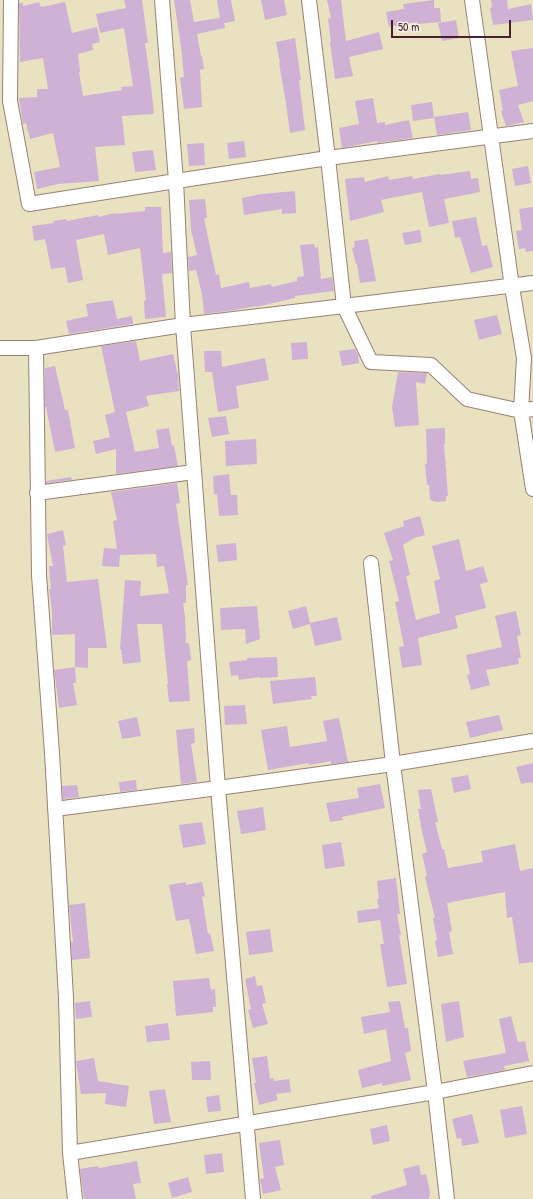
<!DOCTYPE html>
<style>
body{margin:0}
#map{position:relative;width:533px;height:1199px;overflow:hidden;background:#e8e2c0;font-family:"Patrick Hand",sans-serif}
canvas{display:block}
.scale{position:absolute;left:391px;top:20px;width:120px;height:18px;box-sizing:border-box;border:2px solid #4a1f2b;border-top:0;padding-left:5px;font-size:12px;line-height:14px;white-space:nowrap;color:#4a1f2b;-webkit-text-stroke:3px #f7f3e8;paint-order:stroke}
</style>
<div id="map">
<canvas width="533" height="1199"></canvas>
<div class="scale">50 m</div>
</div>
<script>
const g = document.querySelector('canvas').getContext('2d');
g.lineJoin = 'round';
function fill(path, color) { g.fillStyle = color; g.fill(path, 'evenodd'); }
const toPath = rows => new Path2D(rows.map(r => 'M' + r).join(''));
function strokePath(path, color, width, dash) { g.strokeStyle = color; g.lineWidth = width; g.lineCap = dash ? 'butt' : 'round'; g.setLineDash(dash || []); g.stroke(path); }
const building = toPath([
 [124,0,142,0,148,43,145,43,151,85,154,114,122,116,125,145,95,147,99,181,58,184,37,189,34,172,60,167,53,133,30,139,26,123,23,124,19,98,37,97,37,89,48,89,43,58,20,62,19,3,23,3,23,6,39,2,41,7,65,2,72,33,97,27,100,42,92,44,93,50,78,54,80,71,79,72,83,96,122,90,121,87,133,86,124,28,100,33,96,14,126,8],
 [174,0,190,0,194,22,220,18,217,0,231,0,235,21,224,23,225,28,197,34,201,56,202,56,204,69,200,70,202,107,184,109,180,78,184,77,181,47],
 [261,0,284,0,287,15,265,20],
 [327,0,341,0,346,41,379,32,383,49,349,57,353,76,335,79,330,42,331,42,328,19,331,18],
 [434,0,434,8,440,8,441,22,417,24,417,22,389,27,386,12,404,9,403,4],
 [491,0,507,0,508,9,531,4,533,20,493,25,490,8,492,7],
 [456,20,459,38,442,41,438,23],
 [295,38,301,80,299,80,305,130,290,133,286,103,279,63,280,63,276,42],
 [533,48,533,101,518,105,524,122,506,126,501,111,503,110,499,90,518,86,511,51],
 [373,98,377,123,385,122,385,125,409,120,413,138,377,143,377,141,342,148,339,128,359,124,355,101],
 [432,102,434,118,413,121,411,105],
 [468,112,471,130,437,135,434,117],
 [244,141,246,157,229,159,227,143],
 [204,143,205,165,189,166,187,144],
 [153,150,156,170,135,172,132,152],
 [528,166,531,183,515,186,512,169],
 [470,171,471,179,478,178,480,192,444,199,449,223,429,227,422,192,381,200,384,212,350,221,345,179,364,177,365,182,388,176,389,180,412,176,413,179,440,174,440,175],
 [295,191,296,213,282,214,282,209,244,215,242,198,261,194],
 [205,199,207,218,204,218,216,275,219,274,221,288,249,282,250,288,271,284,272,287,297,281,297,277,304,276,300,245,314,244,315,248,318,247,321,279,332,277,334,291,295,296,295,298,256,307,256,306,235,310,204,314,202,294,196,270,189,271,188,257,197,255,191,230,189,200],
 [145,207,161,207,163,253,171,252,172,273,162,274,166,317,145,319,144,301,146,300,140,248,108,255,104,234,76,240,83,280,68,283,65,267,51,269,45,239,34,241,32,226,54,223,53,221,66,219,67,221,98,215,98,217,115,213,115,214,145,211],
 [533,207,533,251,526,252,525,248,519,249,516,231,522,230,519,209],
 [476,217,482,246,487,245,493,267,471,273,460,237,455,238,452,221],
 [420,230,422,242,405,245,402,233],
 [368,239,376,281,360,283,357,264,356,264,352,248,355,247,354,241],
 [113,300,117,319,132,316,133,324,69,334,66,321,88,316,86,304],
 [497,315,502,334,479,340,474,320],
 [136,341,140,361,173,354,178,375,179,391,146,396,149,406,126,412,135,452,159,448,156,430,169,428,172,446,174,445,178,466,116,474,116,449,96,454,93,441,110,437,105,415,115,412,101,346],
 [307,342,308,359,292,360,291,343],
 [355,349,358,355,359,363,342,366,339,351],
 [204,351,221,351,222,367,265,358,269,380,236,386,239,408,218,412,212,372,205,372],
 [55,366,65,410,68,410,75,448,55,452,46,407,45,407,45,368],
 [398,372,427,373,425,384,416,382,419,425,395,427,392,407],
 [226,416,229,434,212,437,208,418],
 [445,428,445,444,444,444,448,496,446,496,446,501,437,502,430,500,429,485,427,485,425,464,427,464,426,429],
 [256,439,257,464,226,466,225,441],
 [229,474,231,495,237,495,238,515,219,516,217,494,214,494,213,476],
 [71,477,72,480,46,483,46,481],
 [177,483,180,503,176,504,188,585,186,585,186,603,183,603,185,616,186,643,189,643,191,660,187,661,190,701,169,702,167,684,168,684,162,624,137,624,141,662,123,664,121,649,120,649,125,580,141,581,140,596,169,593,164,566,157,567,156,554,120,555,119,567,102,566,104,548,117,549,113,521,117,520,111,492],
 [420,516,425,535,414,538,403,545,410,575,406,576,416,620,440,613,434,581,440,579,432,546,459,539,466,571,483,566,488,582,480,584,486,608,455,616,458,628,418,638,422,665,402,668,399,647,404,646,395,602,399,601,389,561,393,560,384,533,404,526,403,521],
 [63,530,66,545,63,546,67,582,98,579,107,648,88,648,88,668,75,667,75,634,52,635,52,611,49,589,51,589,49,566,53,566,47,534],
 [236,543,237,560,218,562,216,545],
 [257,606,260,639,246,644,245,629,221,630,220,608],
 [306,606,310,623,337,617,342,640,315,646,310,624,293,629,288,611],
 [516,611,521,635,517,636,521,658,518,658,519,664,486,670,490,685,471,690,467,675,470,674,466,655,502,647,495,616],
 [277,657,278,677,260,678,260,677,239,680,238,675,231,676,229,662,247,660,247,658],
 [75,667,76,683,73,683,77,705,59,708,54,670],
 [315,677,317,696,311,696,312,699,273,704,270,681],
 [245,705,247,724,225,725,224,706],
 [499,715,503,730,470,738,466,722],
 [137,717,141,736,122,739,118,721],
 [339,718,348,762,331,764,331,761,309,765,309,763,268,770,261,730,287,726,290,747,327,741,323,721],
 [194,728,195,743,191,744,197,782,181,784,176,730],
 [533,763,533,782,521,784,516,767],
 [468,775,471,789,454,793,451,778],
 [136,780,137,790,120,792,119,782],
 [380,784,385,808,342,817,343,820,330,822,326,803,359,798,357,788],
 [77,785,79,797,63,799,62,786],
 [431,789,438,822,435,822,442,849,444,849,448,868,483,862,481,851,515,844,520,871,533,868,533,962,519,964,512,917,507,918,505,892,447,903,452,931,449,932,453,954,438,957,435,941,437,940,433,918,435,918,425,877,427,876,422,854,427,852,422,832,418,809,421,809,418,790],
 [263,807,266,830,241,834,237,811],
 [202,822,206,844,183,848,179,825],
 [341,842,345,866,325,869,322,845],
 [396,878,400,914,397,914,401,935,399,935,407,984,387,987,380,944,384,944,380,920,358,923,357,911,379,908,377,899,379,899,377,881],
 [186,882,186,885,202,882,205,896,202,897,208,934,210,933,214,951,196,954,189,919,176,921,169,885],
 [85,903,90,958,72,960,71,942,73,942,69,905],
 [270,929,273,952,249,955,246,932],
 [255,976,257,986,262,985,266,1003,262,1004,268,1024,253,1028,248,1010,251,1009,245,979],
 [209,978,211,990,215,989,216,1007,213,1007,213,1012,176,1016,173,981],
 [90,1001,92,1017,76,1019,75,1003],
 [400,1001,405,1028,408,1028,411,1051,405,1053,411,1080,382,1086,382,1083,362,1088,358,1070,391,1061,386,1029,364,1034,361,1017,390,1012,388,1002],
 [459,1001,464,1037,446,1042,441,1004],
 [511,1016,518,1042,525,1041,529,1061,504,1066,505,1070,467,1077,463,1061,506,1053,499,1019],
 [168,1023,170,1040,147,1042,145,1026],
 [267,1056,270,1079,273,1078,274,1081,289,1079,291,1092,276,1094,278,1100,259,1105,254,1083,256,1083,252,1058],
 [94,1058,98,1081,129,1086,126,1107,105,1104,106,1093,81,1094,76,1061],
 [210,1061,211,1080,192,1080,191,1062],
 [165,1089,171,1122,154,1124,149,1091],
 [219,1095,221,1111,208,1112,206,1097],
 [522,1106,527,1134,505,1138,500,1110],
 [472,1114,479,1143,462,1146,461,1138,457,1139,452,1119],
 [387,1125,390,1141,373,1145,370,1129],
 [280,1140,284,1165,275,1167,281,1190,263,1194,260,1179,264,1178,259,1143],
 [222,1153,224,1172,206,1174,204,1155],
 [137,1161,141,1183,133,1184,136,1199,84,1199,80,1169,98,1166,99,1168],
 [419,1165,421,1175,426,1174,430,1192,429,1199,372,1199,371,1196,407,1185,403,1169],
 [188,1177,192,1192,172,1198,168,1183]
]);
const street = toPath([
 [11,0,10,101,29,204,176,181,162,0],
 [472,0,512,287,524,358,521,411,533,489],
 [533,131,328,158,344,306,533,283],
 [0,348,36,348],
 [37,493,194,472],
 [533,741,393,764,435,1092,533,1073],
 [55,809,218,788,183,325,344,306,371,362,431,365,467,399,521,411,533,409],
 [70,1153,66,998,52,753,39,575,36,348,183,325,176,181,328,158,309,0],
 [75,1199,70,1153,435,1092,447,1199],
 [253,1199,218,788,393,764,371,563]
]);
fill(building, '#d0b1d6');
strokePath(street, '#998076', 16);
strokePath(street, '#fff', 14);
</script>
